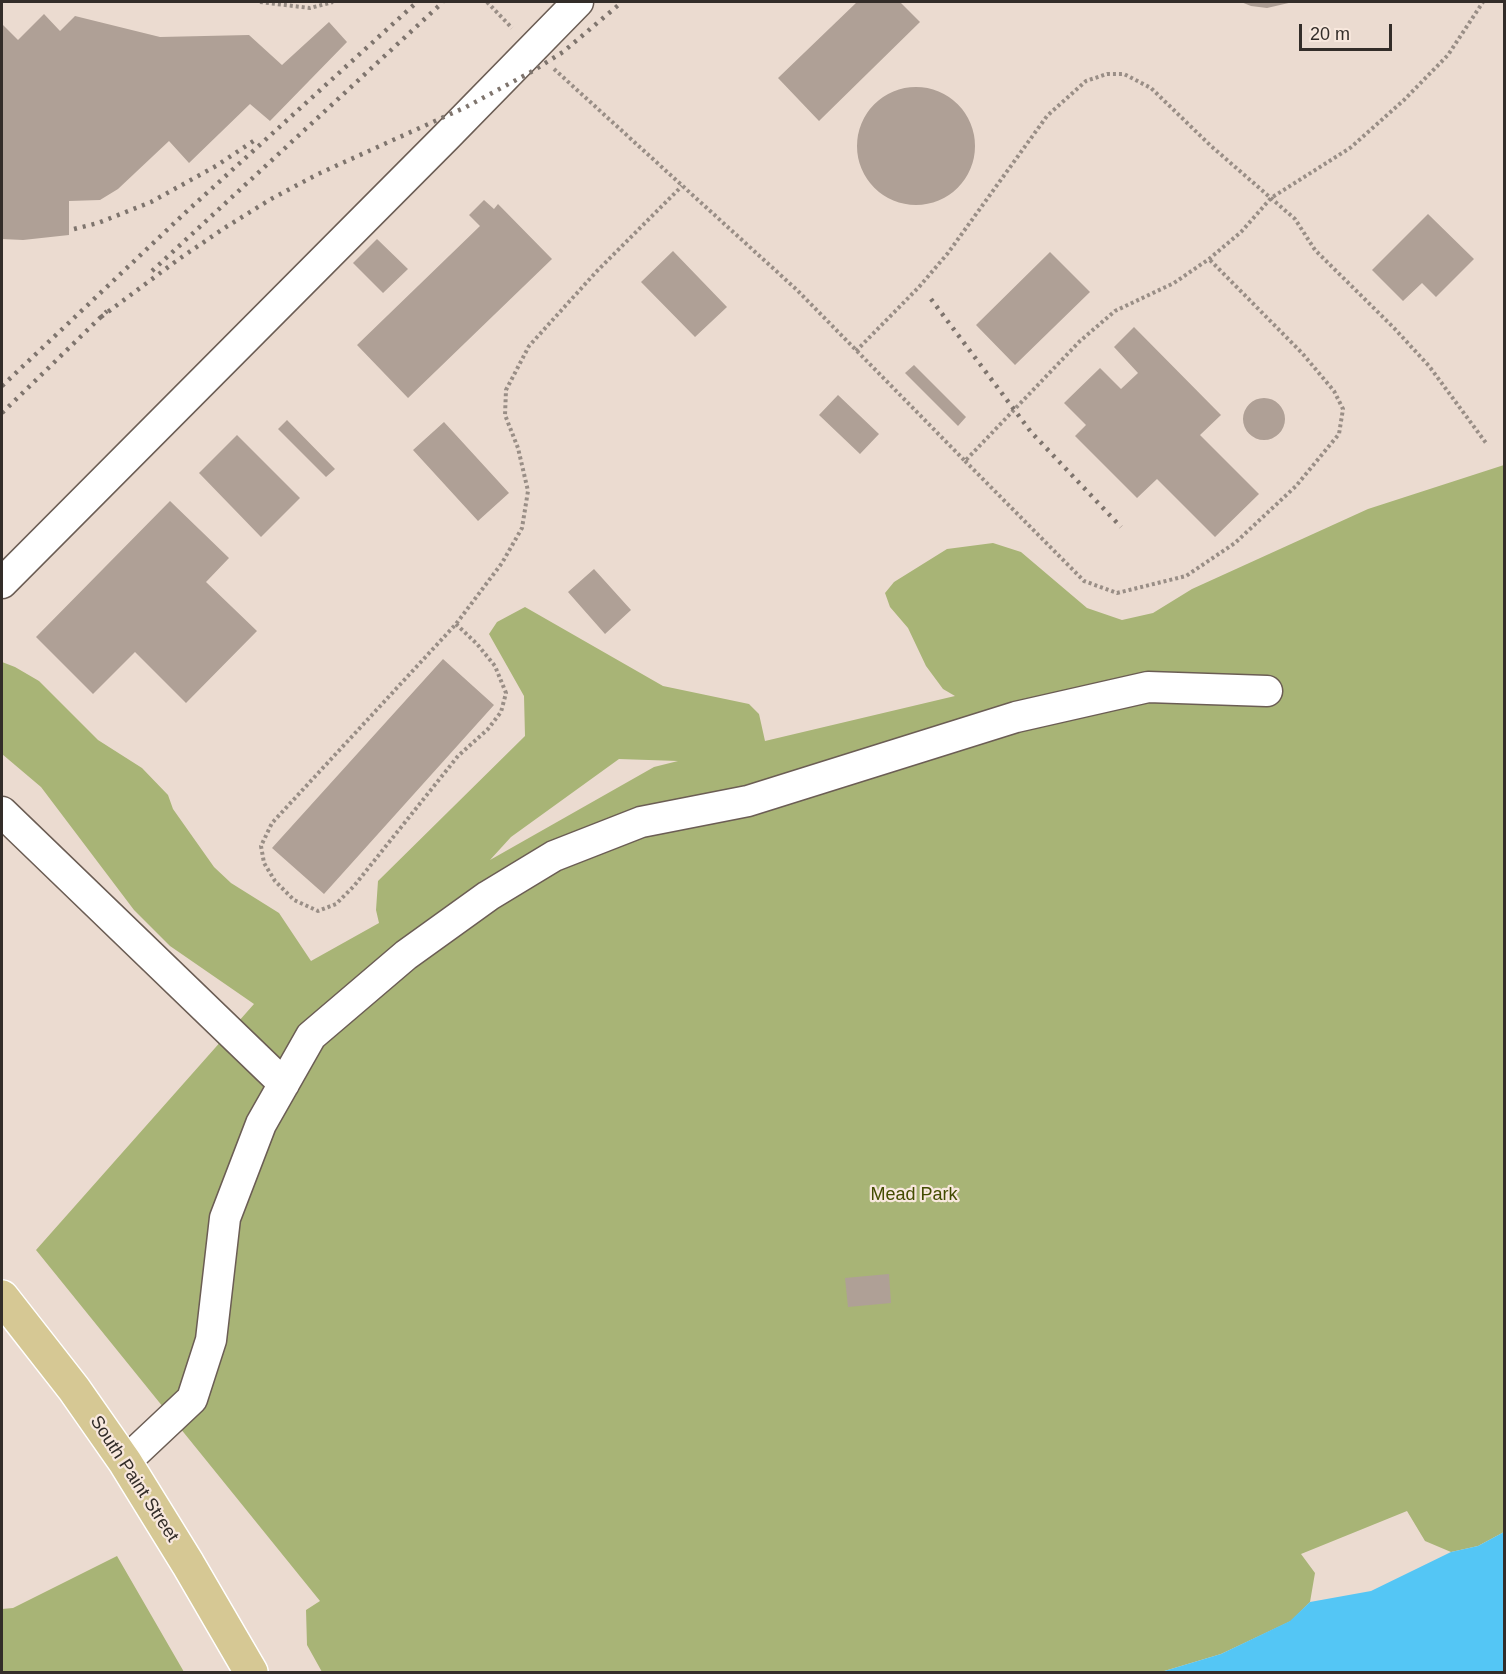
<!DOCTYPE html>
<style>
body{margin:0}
#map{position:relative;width:1506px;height:1674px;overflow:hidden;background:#ebdbd0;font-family:Helvetica,sans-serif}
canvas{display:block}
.frame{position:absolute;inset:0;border:3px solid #332d29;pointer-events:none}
.scale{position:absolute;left:1299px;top:24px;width:93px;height:27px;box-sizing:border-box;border:3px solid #332d29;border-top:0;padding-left:8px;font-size:18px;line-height:21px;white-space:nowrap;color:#332d29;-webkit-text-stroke:4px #f8e8dd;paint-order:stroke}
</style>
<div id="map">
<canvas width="1506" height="1674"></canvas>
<div class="frame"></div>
<div class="scale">20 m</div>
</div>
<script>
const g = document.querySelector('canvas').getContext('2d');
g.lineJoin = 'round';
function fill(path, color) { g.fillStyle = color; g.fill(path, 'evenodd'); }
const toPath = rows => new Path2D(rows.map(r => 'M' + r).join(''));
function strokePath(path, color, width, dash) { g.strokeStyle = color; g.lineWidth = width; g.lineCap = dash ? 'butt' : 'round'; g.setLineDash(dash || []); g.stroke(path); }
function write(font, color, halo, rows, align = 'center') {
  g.font = font + ' Helvetica,sans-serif'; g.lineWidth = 4.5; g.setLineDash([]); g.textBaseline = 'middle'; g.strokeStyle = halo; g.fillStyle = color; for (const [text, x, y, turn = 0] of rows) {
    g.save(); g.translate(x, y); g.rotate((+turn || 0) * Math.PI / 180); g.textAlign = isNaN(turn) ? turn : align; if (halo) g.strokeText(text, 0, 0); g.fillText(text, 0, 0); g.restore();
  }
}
const green = toPath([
 [1504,465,1504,1532,1478,1546,1451,1552,1425,1541,1407,1511,1301,1554,1315,1573,1310,1602,1291,1621,1221,1654,1161,1672,322,1672,307,1645,306,1610,320,1601,36,1250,254,1004,170,946,134,910,41,787,2,754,2,662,15,667,39,681,98,740,142,768,168,795,173,809,214,867,231,883,279,913,311,961,379,923,376,910,378,881,525,736,524,696,489,634,497,622,525,607,663,686,749,704,759,714,765,741,955,696,943,689,926,666,908,628,890,607,885,593,894,582,947,549,993,543,1021,552,1087,608,1122,620,1153,613,1192,589,1368,509],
 [619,759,678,761,654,767,490,860,511,837],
 [117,1556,184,1672,2,1672,2,1609,13,1608]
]);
const water = toPath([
 [1504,1532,1504,1672,1161,1672,1221,1654,1290,1621,1310,1602,1371,1591,1451,1552,1478,1546]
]);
const building = toPath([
 [857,2,900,2,920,22,819,121,778,78],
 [1241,2,1293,2,1267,8,1251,6],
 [44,14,60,31,75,16,160,37,249,35,282,65,329,22,347,42,270,121,250,104,189,163,169,141,118,189,100,200,69,201,69,235,23,240,2,239,2,24,18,40],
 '857 146a59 59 0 1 1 118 0a59 59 0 1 1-118 0Z',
 [484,200,494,209,498,204,552,259,408,398,357,345,480,226,469,215],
 [1428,214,1474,259,1436,297,1422,283,1403,301,1372,270],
 [377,239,408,269,383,293,353,263],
 [673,251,727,307,695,337,641,282],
 [1050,252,1090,292,1015,365,976,325],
 [1134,327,1221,415,1200,435,1259,494,1215,537,1157,479,1137,498,1075,436,1086,425,1064,403,1100,368,1121,389,1138,373,1114,347],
 [914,365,966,417,958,426,905,373],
 [838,395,879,434,860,454,819,415],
 '1243 419a21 21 0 1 1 42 0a21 21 0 1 1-42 0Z',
 [287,420,335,469,326,477,278,429],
 [444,422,509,493,478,521,413,450],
 [237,435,300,498,261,537,199,473],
 [170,501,229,558,206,582,257,631,186,703,135,652,93,694,36,637],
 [594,569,631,610,605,634,568,592],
 [443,659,494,705,324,894,272,848],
 [889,1274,891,1303,848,1307,845,1278]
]);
const path = toPath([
 [260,2,310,8,333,2],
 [487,2,512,28],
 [554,69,797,290,965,461,1080,341,1115,311,1174,283,1209,259,1241,232,1271,198,1350,148,1404,100,1448,55,1483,2],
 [856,351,919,287,948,253,1047,116,1086,81,1107,74,1124,74,1151,88,1211,146,1295,219,1315,250,1394,328,1429,366,1486,443],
 [965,461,1084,581,1117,593,1186,576,1235,543,1296,486,1339,434,1343,409,1334,391,1302,353,1209,259],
 [456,624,477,644,495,666,506,693,501,712,488,729,458,756,354,886,336,904,318,911,294,900,275,881,264,863,261,846,272,823,456,624,502,563,522,528,528,491,518,448,505,415,506,390,529,346,597,271,682,186]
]);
const minor = toPath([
 [2,583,446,137,578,2],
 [2,812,284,1084],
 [125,1462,192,1399,211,1340,225,1218,261,1124,311,1036,406,955,488,896,554,856,641,822,748,801,1016,717,1148,687,1267,691]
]);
const major = toPath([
 [2,1297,74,1389,125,1462,188,1564,251,1672]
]);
const rail = toPath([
 [74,229,98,223,151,202,216,166,255,140],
 [152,271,443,2],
 [931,299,1031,432,1121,527],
 [101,317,179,259,226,227,271,199,318,174,466,107,531,72,563,52,622,2],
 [2,386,186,212,417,2],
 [2,413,107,311]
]);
const parkNames = [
 ["Mead Park",914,1195]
];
const streetNames = [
 ["South Paint Street",134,1479,57]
];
fill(green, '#a8b476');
fill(water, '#54c6f5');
fill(building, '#afa096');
strokePath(minor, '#6b5d54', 33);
strokePath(major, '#fff', 36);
strokePath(path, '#998e86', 4, [3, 3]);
strokePath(minor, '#fff', 30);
strokePath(major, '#d6c894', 33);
strokePath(rail, '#7e746d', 4.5, [3, 6]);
write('18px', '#434c01', '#f8e8dd', parkNames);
write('18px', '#332d29', '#f8e8dd', streetNames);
</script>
